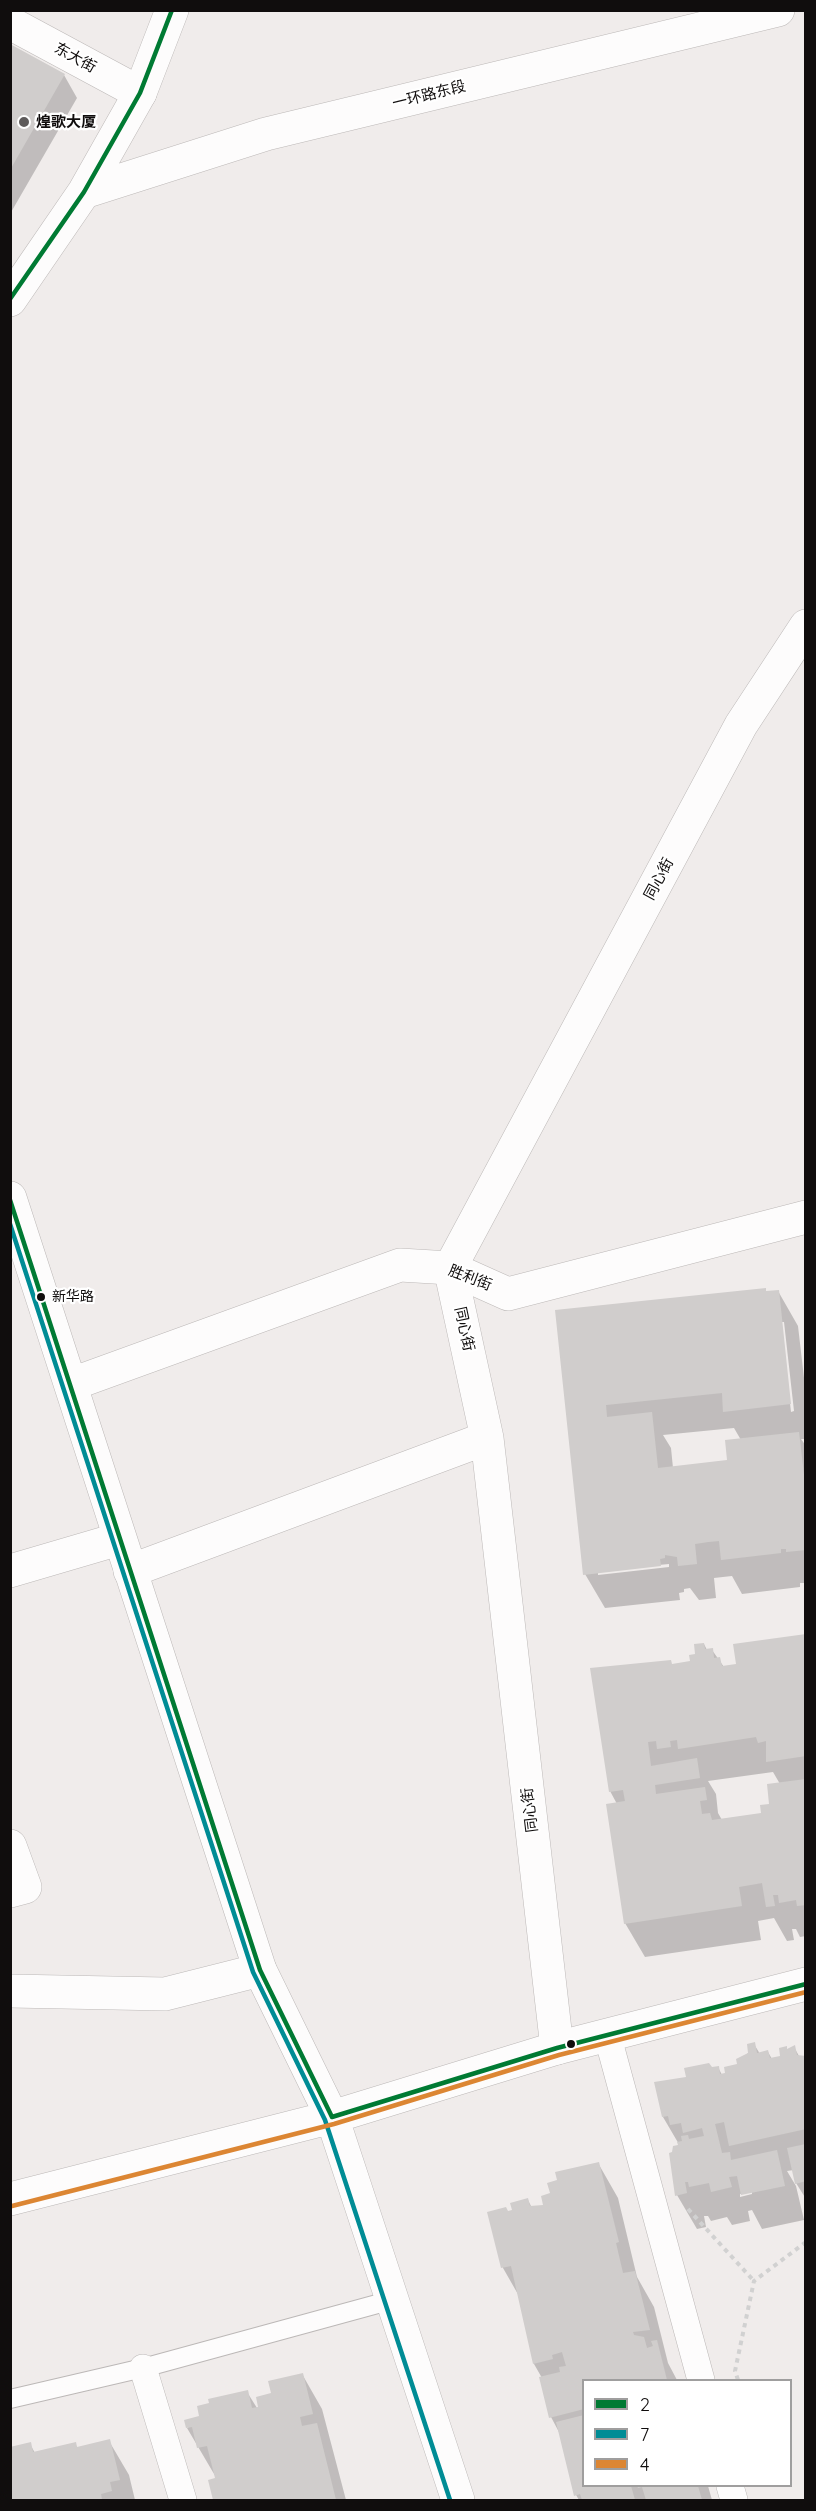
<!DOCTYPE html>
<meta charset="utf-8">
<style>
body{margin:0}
#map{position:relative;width:816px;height:2511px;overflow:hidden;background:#f0eceb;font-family:Quicksand,sans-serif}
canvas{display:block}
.frame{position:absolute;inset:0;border:12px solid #100d0d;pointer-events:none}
.legend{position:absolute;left:582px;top:2379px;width:210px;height:108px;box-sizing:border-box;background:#fff;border:2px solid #9f9e9e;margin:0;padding:8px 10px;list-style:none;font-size:18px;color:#100d0d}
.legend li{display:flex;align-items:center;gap:12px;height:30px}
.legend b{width:30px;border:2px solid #9f9e9e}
</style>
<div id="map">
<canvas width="816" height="2511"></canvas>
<div class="frame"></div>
<ul class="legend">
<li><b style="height:8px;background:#007a33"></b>2</li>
<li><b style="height:8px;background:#008c95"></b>7</li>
<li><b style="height:8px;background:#dc8633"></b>4</li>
</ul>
</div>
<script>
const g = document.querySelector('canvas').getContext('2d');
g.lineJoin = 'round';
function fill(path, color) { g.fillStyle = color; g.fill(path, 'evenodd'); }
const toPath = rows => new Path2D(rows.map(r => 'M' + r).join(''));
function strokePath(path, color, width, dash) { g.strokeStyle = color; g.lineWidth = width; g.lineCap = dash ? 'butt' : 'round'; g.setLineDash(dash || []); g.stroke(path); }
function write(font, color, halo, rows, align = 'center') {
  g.font = font + ' Quicksand,"Noto Sans SC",sans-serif'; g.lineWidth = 4.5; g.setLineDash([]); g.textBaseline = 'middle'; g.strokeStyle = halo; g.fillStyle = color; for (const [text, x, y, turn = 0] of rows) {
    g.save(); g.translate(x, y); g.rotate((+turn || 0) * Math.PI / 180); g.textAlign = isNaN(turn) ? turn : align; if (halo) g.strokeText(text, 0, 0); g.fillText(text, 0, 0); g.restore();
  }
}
const shadow = toPath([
 [10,45,64,75,77,98,10,214],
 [765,1290,767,1293,778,1291,798,1326,806,1395,806,1439,801,1439,806,1446,806,1583,800,1583,800,1587,742,1594,732,1576,714,1578,716,1598,699,1600,690,1588,684,1589,684,1592,679,1593,680,1600,605,1608,585,1574,557,1312],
 [781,1322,784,1322,794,1411,791,1412],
 [734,1428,741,1440,728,1461,673,1468,671,1448,663,1435],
 [669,1564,669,1567,598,1575,598,1571],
 [806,1635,806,1936,800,1937,796,1929,792,1929,794,1940,787,1941,774,1918,758,1921,761,1940,645,1957,625,1923,617,1804,610,1791,672,1665,692,1662,704,1644,707,1650,712,1650,724,1667,737,1665],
 [773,1772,780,1784,771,1805,763,1814,722,1820,718,1813,716,1794,708,1781],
 [754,2044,760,2054,768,2052,772,2059,782,2057,794,2047,799,2056,806,2057,806,2199,796,2183,794,2170,787,2171,796,2186,804,2220,762,2229,752,2210,748,2211,750,2221,732,2225,727,2217,711,2221,708,2216,704,2216,706,2227,697,2229,677,2195,680,2146,663,2117,688,2078,718,2067,722,2075,739,2066],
 [752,2192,752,2194,740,2197,740,2194],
 [598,2163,618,2198,637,2277,654,2307,668,2363,677,2380,584,2380,584,2486,708,2486,712,2500,579,2500,576,2495,560,2434,551,2417,542,2378,534,2364,519,2296,503,2268,489,2213,508,2213,528,2200,532,2208,545,2206,552,2195],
 [302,2374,322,2409,346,2500,215,2500,210,2481,217,2479,187,2428,247,2392,257,2408,273,2394],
 [109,2441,129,2475,135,2500,10,2500,10,2448,30,2444,35,2453,75,2444,78,2448]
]);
const building = toPath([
 [10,44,65,74,10,170],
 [766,1288,766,1291,779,1290,791,1404,723,1412,722,1393,606,1405,607,1417,652,1412,658,1468,727,1460,725,1440,799,1432,806,1492,806,1550,786,1552,786,1549,781,1549,781,1553,721,1560,719,1541,708,1542,695,1544,697,1564,678,1566,677,1557,665,1555,665,1558,660,1559,661,1566,583,1575,555,1310],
 [806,1634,806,1756,766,1762,766,1741,758,1743,756,1737,678,1749,677,1740,670,1741,671,1747,657,1749,656,1741,648,1742,651,1766,697,1758,700,1778,655,1785,656,1794,705,1787,707,1800,700,1801,702,1814,710,1813,712,1820,761,1813,760,1805,769,1804,767,1784,806,1779,806,1905,797,1906,796,1900,779,1903,778,1895,773,1895,775,1906,766,1907,762,1883,739,1887,742,1906,624,1924,606,1804,625,1801,623,1790,609,1792,590,1668,671,1660,672,1664,690,1661,689,1655,695,1654,694,1644,704,1643,705,1649,713,1648,714,1658,720,1657,722,1666,736,1664,733,1644],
 [755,2042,757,2053,768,2050,770,2058,780,2056,779,2048,787,2046,787,2049,795,2045,797,2055,806,2056,806,2129,729,2146,724,2122,715,2124,722,2153,730,2152,731,2160,777,2150,785,2186,741,2195,737,2176,729,2177,732,2187,711,2192,709,2183,689,2187,688,2182,685,2182,687,2193,675,2196,669,2153,672,2152,673,2146,678,2145,677,2142,682,2141,681,2136,688,2135,689,2139,704,2136,702,2128,683,2133,681,2123,670,2125,668,2116,662,2117,654,2082,686,2077,684,2068,709,2063,712,2067,719,2066,720,2074,725,2073,724,2067,737,2064,736,2059,748,2053,747,2044],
 [806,2144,806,2181,795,2184,787,2148],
 [599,2162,619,2242,616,2243,623,2273,635,2271,650,2330,633,2332,634,2335,644,2337,647,2348,653,2346,651,2341,657,2340,667,2380,584,2380,584,2409,549,2418,539,2377,560,2372,559,2367,566,2366,562,2352,552,2355,553,2359,533,2364,511,2266,501,2268,487,2212,506,2207,508,2211,512,2210,510,2203,528,2198,530,2206,543,2205,541,2196,550,2193,547,2183,557,2180,555,2172],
 [303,2373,313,2414,300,2417,302,2426,317,2423,336,2500,213,2500,208,2480,215,2478,207,2446,197,2448,192,2427,186,2428,184,2420,199,2416,197,2406,209,2403,208,2399,248,2390,252,2408,258,2407,256,2397,271,2393,268,2381],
 [584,2415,584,2486,631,2486,635,2500,582,2500,580,2494,574,2496,556,2422],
 [110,2439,120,2480,110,2482,112,2491,101,2494,102,2500,10,2500,10,2447,31,2442,33,2452,76,2442,77,2447],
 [637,2486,698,2486,702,2500,646,2500,642,2487,638,2488]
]);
const path = toPath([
 [688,2209,754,2281],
 [738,2380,735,2371,754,2281,806,2242]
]);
const service = toPath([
 [10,2399,143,2368,392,2300]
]);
const pedestrian = toPath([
 [607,2034,701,2380],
 [143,2368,183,2500],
 [730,2486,734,2500]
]);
const minor = toPath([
 [10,23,140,93],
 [10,1571,119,1539],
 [130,1571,487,1438],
 [10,1846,25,1887,10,1891],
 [10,1991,165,1994,260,1970],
 [557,2048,487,1438,450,1268,741,725,806,626]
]);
const tertiary = toPath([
 [84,192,266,134,778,10],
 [10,300,84,192,140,93,172,10],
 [10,1198,260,1970,332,2117,458,2500],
 [72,1384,400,1265,450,1268,508,1294,806,1217],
 [10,2199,332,2117,557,2048,806,1984]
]);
const bus1 = toPath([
 [10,299,84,192,140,93,172,10],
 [10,1200,260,1970,332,2117],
 [332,2117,557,2048,806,1984]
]);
const bus2 = toPath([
 [10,1224,253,1972,325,2120,450,2500]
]);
const bus3 = toPath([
 [12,2206,334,2124,559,2055,806,1992]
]);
const markers = [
 [24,122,6,"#5e5b5b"],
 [41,1297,5,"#100d0d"],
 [571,2044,5,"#100d0d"]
];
const busNames = [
 ["新华路",52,1297]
];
const streetNames = [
 ["东大街",75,58,29],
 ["一环路东段",429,95,-14],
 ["同心街",659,879,-62],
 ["胜利街",470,1278,21],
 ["同心街",464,1329,78],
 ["同心街",530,1810,-97]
];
const poiNames = [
 ["煌歌大厦",36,122]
];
fill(shadow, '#0003');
fill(building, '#d0cdcc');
strokePath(service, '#bcb8b7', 20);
strokePath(pedestrian, '#bcb8b7', 28);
strokePath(minor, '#bcb8b7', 34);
strokePath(tertiary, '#bcb8b7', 34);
strokePath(path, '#d1d1d1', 4, [4.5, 4.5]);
strokePath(service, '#fdfcfc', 18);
strokePath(pedestrian, '#fdfcfc', 27);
strokePath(minor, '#fdfcfc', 33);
strokePath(tertiary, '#fdfcfc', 33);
strokePath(bus1, '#007a33', 4.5);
strokePath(bus2, '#008c95', 4.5);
strokePath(bus3, '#dc8633', 4.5);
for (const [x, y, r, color] of markers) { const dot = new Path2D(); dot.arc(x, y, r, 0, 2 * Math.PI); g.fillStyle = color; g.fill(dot); strokePath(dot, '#fff', 2); }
write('14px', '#100d0d', '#fff', busNames, 'left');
write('15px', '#100d0d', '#fff', streetNames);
write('bold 15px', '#100d0d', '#fff', poiNames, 'left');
</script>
